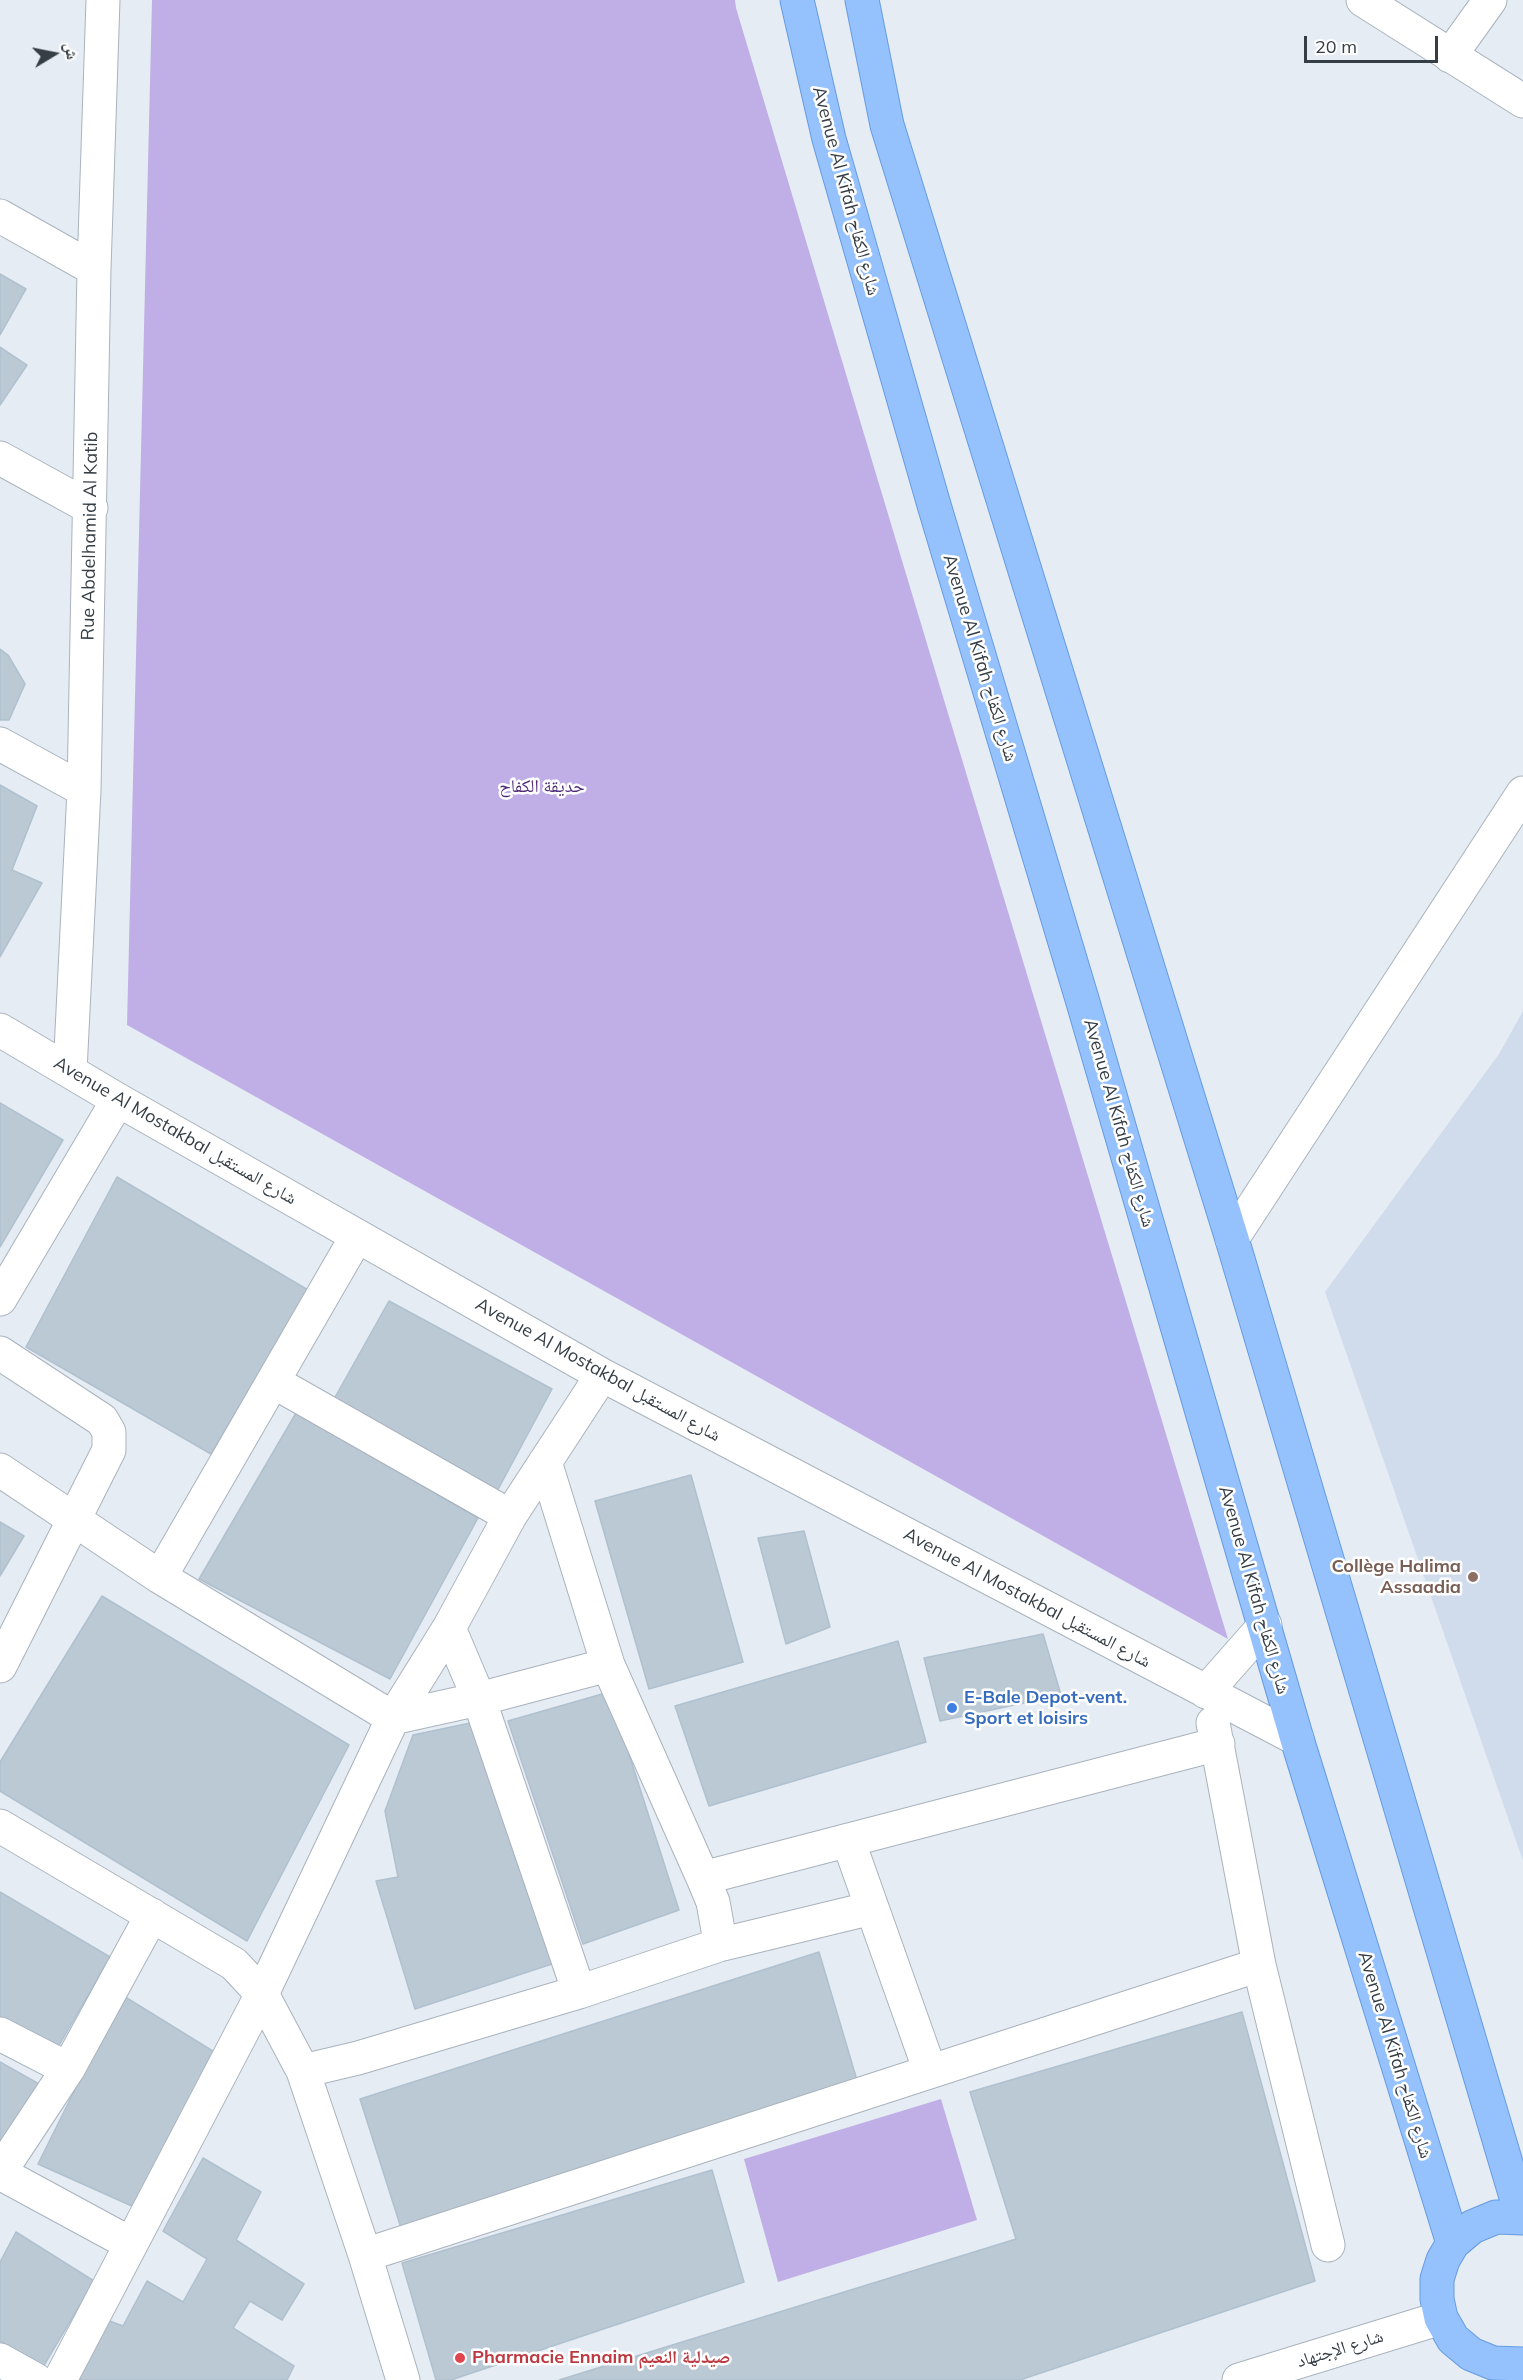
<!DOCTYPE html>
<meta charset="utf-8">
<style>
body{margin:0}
#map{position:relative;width:1523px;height:2380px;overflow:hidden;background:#e6ecf3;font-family:Mulish,"Noto Naskh Arabic",sans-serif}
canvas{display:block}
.north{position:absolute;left:24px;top:24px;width:60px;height:60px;-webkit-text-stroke:4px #fff;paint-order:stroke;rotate:80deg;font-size:16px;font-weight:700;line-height:24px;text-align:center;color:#353e45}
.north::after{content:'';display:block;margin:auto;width:21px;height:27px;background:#353e45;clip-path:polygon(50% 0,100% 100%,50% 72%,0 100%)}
.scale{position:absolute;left:1304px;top:36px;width:134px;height:27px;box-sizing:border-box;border:3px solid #353e45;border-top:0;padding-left:8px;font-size:18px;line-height:21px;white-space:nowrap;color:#353e45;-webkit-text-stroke:4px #fff;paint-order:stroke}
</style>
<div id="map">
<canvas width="1523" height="2380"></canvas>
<div class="north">ش</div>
<div class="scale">20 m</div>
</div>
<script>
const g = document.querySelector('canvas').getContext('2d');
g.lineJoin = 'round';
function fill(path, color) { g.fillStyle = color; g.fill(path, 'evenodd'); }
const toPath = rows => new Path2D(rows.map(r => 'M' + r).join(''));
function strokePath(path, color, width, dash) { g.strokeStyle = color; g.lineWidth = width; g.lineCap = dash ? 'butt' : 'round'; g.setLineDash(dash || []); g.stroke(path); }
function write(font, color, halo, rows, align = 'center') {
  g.font = font + ' Mulish,"Noto Naskh Arabic",sans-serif'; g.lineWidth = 5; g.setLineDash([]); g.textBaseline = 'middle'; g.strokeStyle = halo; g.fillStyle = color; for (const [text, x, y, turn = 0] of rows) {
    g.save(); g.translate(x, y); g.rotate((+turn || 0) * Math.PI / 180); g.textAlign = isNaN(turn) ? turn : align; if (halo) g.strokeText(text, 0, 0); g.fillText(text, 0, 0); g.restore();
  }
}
const education = toPath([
 [1523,1011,1523,1861,1325,1292,1499,1054]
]);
const green = toPath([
 [152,0,735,0,736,8,931,657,1228,1639,127,1025],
 [941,2099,977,2220,778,2282,744,2159]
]);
const building = toPath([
 [0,274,26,289,0,335,0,274],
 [0,347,27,365,0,405,0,347],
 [0,649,8,655,25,684,9,720,0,720,0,649],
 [0,785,37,806,12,870,42,883,0,957,0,785],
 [0,1103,63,1140,0,1247,0,1103],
 [117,1177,308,1290,211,1454,26,1347,117,1177],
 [389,1301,552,1389,495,1495,334,1399,389,1301],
 [296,1413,478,1518,390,1679,199,1579,296,1413],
 [691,1475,743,1662,649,1689,595,1501,691,1475],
 [0,1522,24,1536,0,1576,0,1522],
 [804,1531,830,1627,786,1644,758,1538,804,1531],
 [102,1596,349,1745,247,1941,0,1791,0,1762,102,1596],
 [1043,1634,1061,1695,940,1721,924,1658,1043,1634],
 [898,1641,926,1742,709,1806,675,1706,898,1641],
 [609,1692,679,1910,583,1944,508,1721,609,1692],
 [475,1722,555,1963,415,2009,376,1881,398,1877,385,1811,413,1735,475,1722],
 [0,1892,110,1957,57,2049,0,2017,0,1892],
 [819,1952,859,2087,401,2228,360,2099,819,1952],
 [122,1995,216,2053,134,2207,38,2164,122,1995],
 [1242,2012,1315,2281,1020,2380,559,2380,1016,2239,970,2092,1242,2012],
 [0,2062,39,2084,0,2148,0,2062],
 [203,2158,261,2192,236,2240,304,2284,282,2320,250,2301,233,2328,294,2366,287,2380,77,2380,107,2320,123,2326,147,2281,183,2302,207,2259,163,2231,203,2158],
 [712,2170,744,2282,451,2380,436,2380,402,2263,712,2170],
 [16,2232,94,2281,43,2367,0,2341,0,2262,16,2232]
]);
const minor = toPath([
 [1363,0,1523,101],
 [1450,56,1490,0],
 [0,216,94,269],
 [0,458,91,508],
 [0,744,84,790],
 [0,1030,118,1100,602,1375,1297,1739],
 [70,1071,84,790,94,269,103,0],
 [1232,1239,1523,793],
 [0,1299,118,1100],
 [0,1353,102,1420,109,1432,109,1450,0,1666],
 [274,1382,510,1516],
 [545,1462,608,1665,703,1878],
 [0,1470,160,1577,393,1718,479,1699,608,1665],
 [160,1577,357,1236],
 [449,1628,479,1699,579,1992],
 [1206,1692,1265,1625],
 [1213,1723,1259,1965,1328,2245],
 [0,1826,234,1964,262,1994,303,2071,365,2255,403,2380],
 [848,1840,930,2071],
 [719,1945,872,1908],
 [0,2034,68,2069],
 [303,2071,358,2058,579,1992,719,1945,718,1930,713,1902,703,1878,1218,1744],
 [0,2172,68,2069,152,1915],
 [0,2173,131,2244],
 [365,2255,1259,1965],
 [0,2360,36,2380],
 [60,2380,262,1994,393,1718,449,1628,510,1516,602,1375],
 [1239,2380,1441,2318]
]);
const major = toPath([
 [797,0,829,139,934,505,1082,999,1297,1739,1453,2243],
 [862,0,887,125,1232,1239,1522,2217],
 [1523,2218,1496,2217,1472,2227,1453,2243,1443,2260,1437,2279,1437,2299,1441,2318,1453,2339,1471,2354,1493,2363,1523,2364]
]);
const markers = [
 [1473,1577,6,"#8d6e63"],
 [952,1708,6,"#3f7fe0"],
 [460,2358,6,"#e0444e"]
];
const streetNames = [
 ["Avenue Al Kifah شارع الكفاح",846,191,75],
 ["Rue Abdelhamid Al Katib",90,536,-89],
 ["Avenue Al Kifah شارع الكفاح",980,658,73],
 ["Avenue Al Kifah شارع الكفاح",1119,1123,74],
 ["Avenue Al Mostakbal شارع المستقبل",175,1131,30],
 ["Avenue Al Mostakbal شارع المستقبل",598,1370,29],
 ["Avenue Al Kifah شارع الكفاح",1254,1590,74],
 ["Avenue Al Mostakbal شارع المستقبل",1027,1598,28],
 ["Avenue Al Kifah شارع الكفاح",1395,2055,73],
 ["شارع الإجتهاد",1340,2349,-17]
];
const parkNames = [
 ["حديقة الكفاح",542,787]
];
const educationNames = [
 ["Collège Halima",1461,1567],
 ["Assaadia",1461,1588]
];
const shopNames = [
 ["E-Bale Depot-vent.",964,1698],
 ["Sport et loisirs",964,1719]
];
const healthNames = [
 ["Pharmacie Ennaim صيدلية النعيم",472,2358]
];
fill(education, '#d0dcec');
fill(green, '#c0afe7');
fill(building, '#bbc9d4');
strokePath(building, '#afc0cf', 1.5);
strokePath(minor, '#a9b3be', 35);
strokePath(major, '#659ce2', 35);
strokePath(minor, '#fff', 33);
strokePath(major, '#95c1fd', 33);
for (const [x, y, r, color] of markers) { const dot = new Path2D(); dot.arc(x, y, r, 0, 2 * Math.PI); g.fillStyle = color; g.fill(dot); strokePath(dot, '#fff', 2); }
write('18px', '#353e45', '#fff', streetNames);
write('18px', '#4e2976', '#fff', parkNames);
write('bold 18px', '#785e54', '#fff', educationNames, 'right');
write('bold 18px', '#366cbe', '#fff', shopNames, 'left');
write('bold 18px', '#be3a42', '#fff', healthNames, 'left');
</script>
